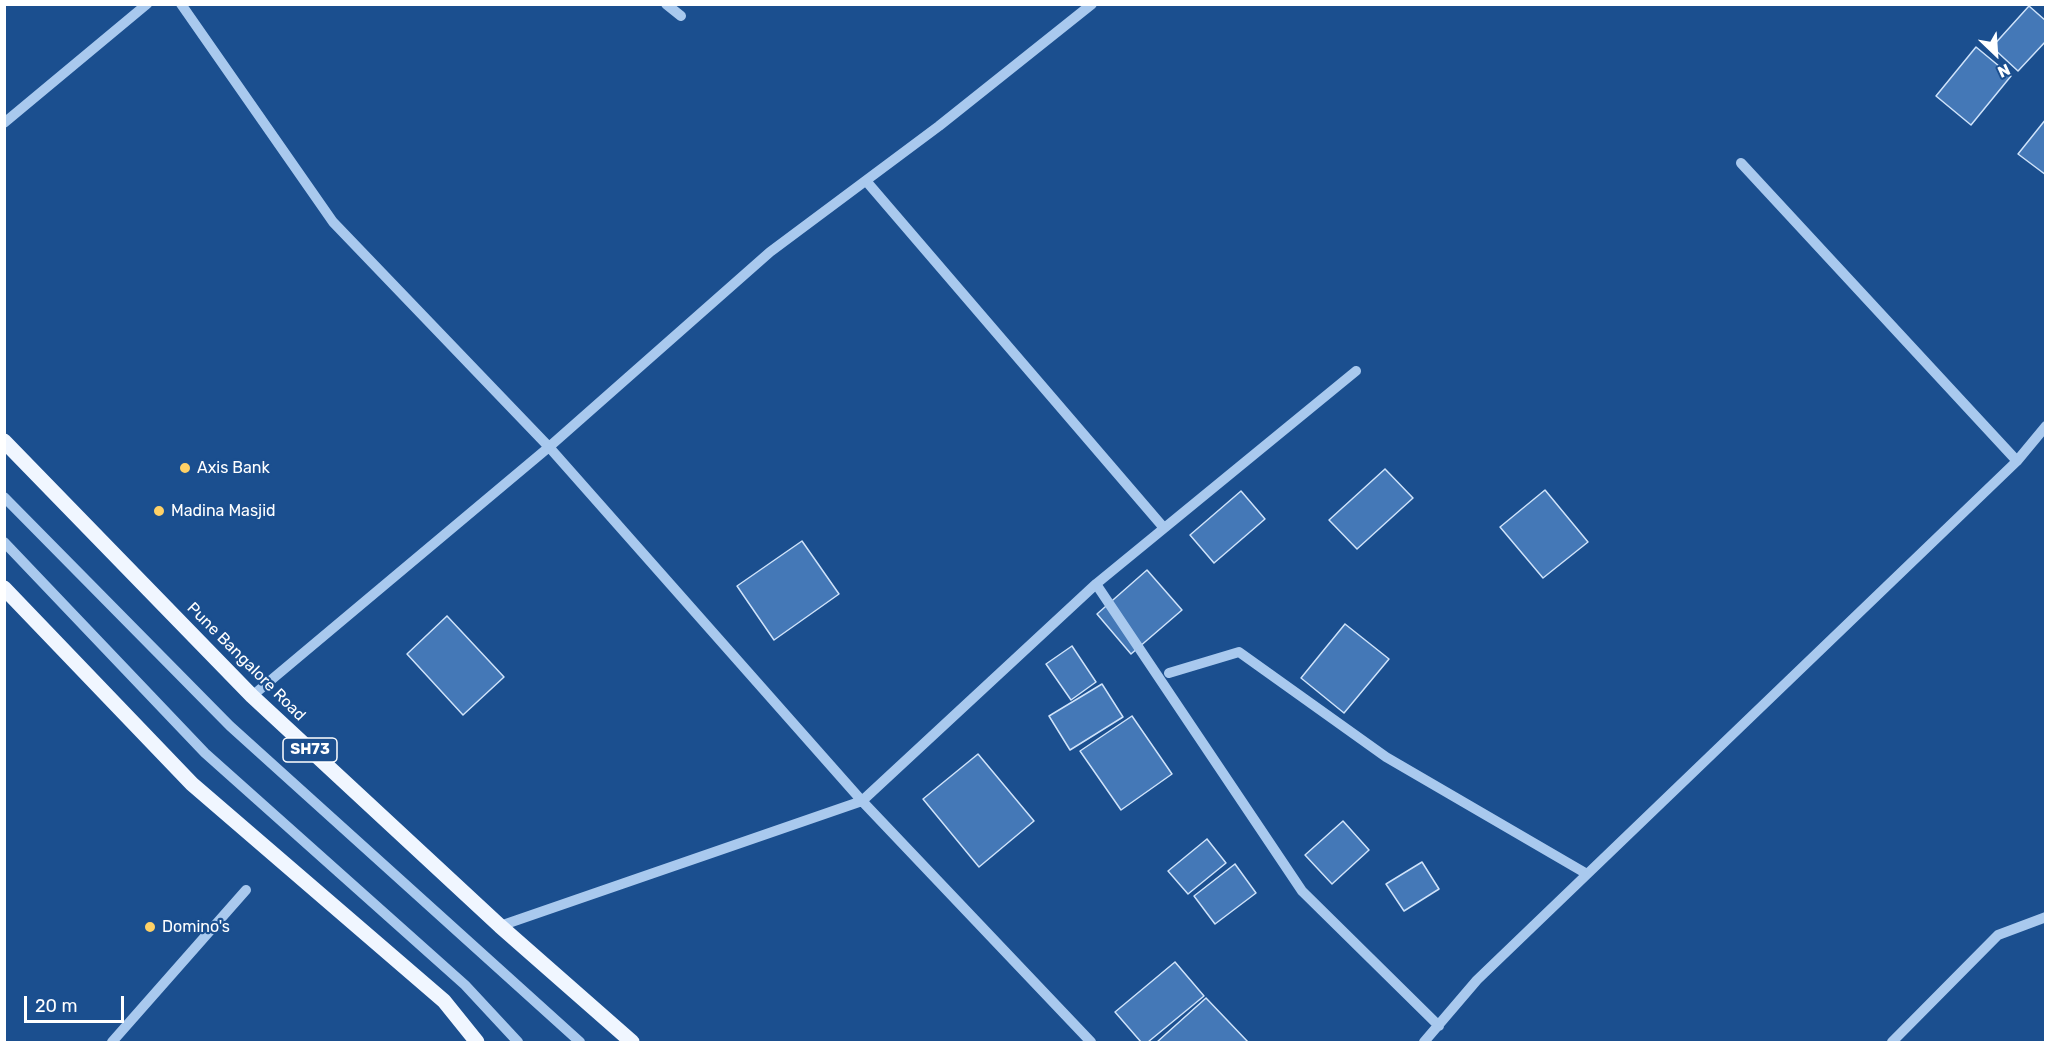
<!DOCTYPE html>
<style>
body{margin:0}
#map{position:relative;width:2050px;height:1047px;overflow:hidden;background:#1b4f8f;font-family:Rubik,sans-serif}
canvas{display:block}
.frame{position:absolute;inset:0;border:6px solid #fff;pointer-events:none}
.north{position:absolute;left:1966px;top:24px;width:60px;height:60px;-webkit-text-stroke:4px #1b4f8f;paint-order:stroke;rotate:155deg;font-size:16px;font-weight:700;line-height:24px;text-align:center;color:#fff}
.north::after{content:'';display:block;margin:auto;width:21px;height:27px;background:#fff;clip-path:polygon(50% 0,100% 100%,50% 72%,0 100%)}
.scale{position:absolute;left:24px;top:996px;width:100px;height:27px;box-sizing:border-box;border:3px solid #fff;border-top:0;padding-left:8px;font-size:18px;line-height:21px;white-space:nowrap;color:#fff;-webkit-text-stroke:4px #1b4f8f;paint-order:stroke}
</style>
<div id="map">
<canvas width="2050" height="1047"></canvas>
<div class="frame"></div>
<div class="north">N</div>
<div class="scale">20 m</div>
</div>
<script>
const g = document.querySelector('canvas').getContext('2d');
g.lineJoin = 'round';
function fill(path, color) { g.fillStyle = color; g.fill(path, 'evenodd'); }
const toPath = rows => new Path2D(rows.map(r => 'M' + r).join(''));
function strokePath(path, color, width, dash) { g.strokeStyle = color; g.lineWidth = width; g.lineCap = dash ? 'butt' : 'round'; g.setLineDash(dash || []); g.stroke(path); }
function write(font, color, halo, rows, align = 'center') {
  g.font = font + ' Rubik,sans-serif'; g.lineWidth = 4.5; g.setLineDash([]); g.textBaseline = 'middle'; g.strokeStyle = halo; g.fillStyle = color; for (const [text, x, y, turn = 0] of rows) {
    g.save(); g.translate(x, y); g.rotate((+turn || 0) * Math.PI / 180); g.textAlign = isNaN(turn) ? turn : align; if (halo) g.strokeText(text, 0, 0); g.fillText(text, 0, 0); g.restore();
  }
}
const building = toPath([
 [2029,6,2046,21,2046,41,2018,71,1992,47,2029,6],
 [1976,47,2011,76,1971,125,1936,96,1976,47],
 [2046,119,2046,175,2018,154,2046,119],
 [1385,469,1413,498,1357,549,1329,520,1385,469],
 [1545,490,1588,542,1543,578,1500,527,1545,490],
 [1241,491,1265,519,1214,563,1190,535,1241,491],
 [802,541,839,594,774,640,737,586,802,541],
 [1147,570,1182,610,1131,654,1097,614,1147,570],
 [447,616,504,677,463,715,407,654,447,616],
 [1345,624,1389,659,1344,713,1301,678,1345,624],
 [1072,646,1096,682,1071,700,1046,664,1072,646],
 [1102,684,1123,717,1070,750,1049,716,1102,684],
 [1132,716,1172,774,1121,810,1080,751,1132,716],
 [978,754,1034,821,979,867,923,799,978,754],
 [1343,821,1369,850,1332,884,1305,855,1343,821],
 [1207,839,1226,863,1188,894,1168,871,1207,839],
 [1422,862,1439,889,1404,911,1386,884,1422,862],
 [1235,864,1256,893,1215,924,1194,896,1235,864],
 [1175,962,1204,996,1148,1042,1141,1042,1115,1012,1175,962],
 [1206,998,1248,1042,1157,1042,1206,998]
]);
const minor = toPath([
 [181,4,333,222,549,447,862,801,1091,1042],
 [666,4,681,16],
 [4,123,147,4],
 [1741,163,2017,461],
 [867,182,1164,528],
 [4,497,230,726,580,1042],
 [4,542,205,753,465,985,518,1042],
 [1096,584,1302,891,1439,1026],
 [1169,673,1239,652,1386,757,1587,874],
 [252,696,549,447,770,252,939,126,1092,4],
 [500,926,862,801,1096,584,1356,371],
 [112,1042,246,890],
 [1424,1042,1477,980,2017,461,2046,426],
 [1892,1042,1998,935,2046,917]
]);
const major = toPath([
 [4,441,252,696,500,926,632,1042],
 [4,588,192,784,444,1001,477,1042]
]);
const markers = [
 [185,468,6,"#ffd166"],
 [159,511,6,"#ffd166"],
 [150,927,6,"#ffd166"]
];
const shields = [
 [310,750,54]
];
const shieldNames = [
 ["SH73",310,750]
];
const poiNames = [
 ["Axis Bank",197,468],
 ["Madina Masjid",171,511],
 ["Domino's",162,927]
];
const streetNames = [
 ["Pune Bangalore Road",246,662,45]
];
fill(building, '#4478b7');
strokePath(building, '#cfe3fa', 1.5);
strokePath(minor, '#a9c9ee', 10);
strokePath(major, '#f0f6ff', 15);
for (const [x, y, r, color] of markers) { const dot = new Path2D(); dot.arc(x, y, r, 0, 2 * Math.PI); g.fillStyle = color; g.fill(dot); strokePath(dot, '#1b4f8f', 2); }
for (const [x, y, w] of shields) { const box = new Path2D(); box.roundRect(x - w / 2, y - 12, w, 24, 4.5); g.fillStyle = '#1b4f8f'; g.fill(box); strokePath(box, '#fff', 1.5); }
write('bold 15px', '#fff', null, shieldNames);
write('16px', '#fff', '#1b4f8f', poiNames, 'left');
write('16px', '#fff', '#1b4f8f', streetNames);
</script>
